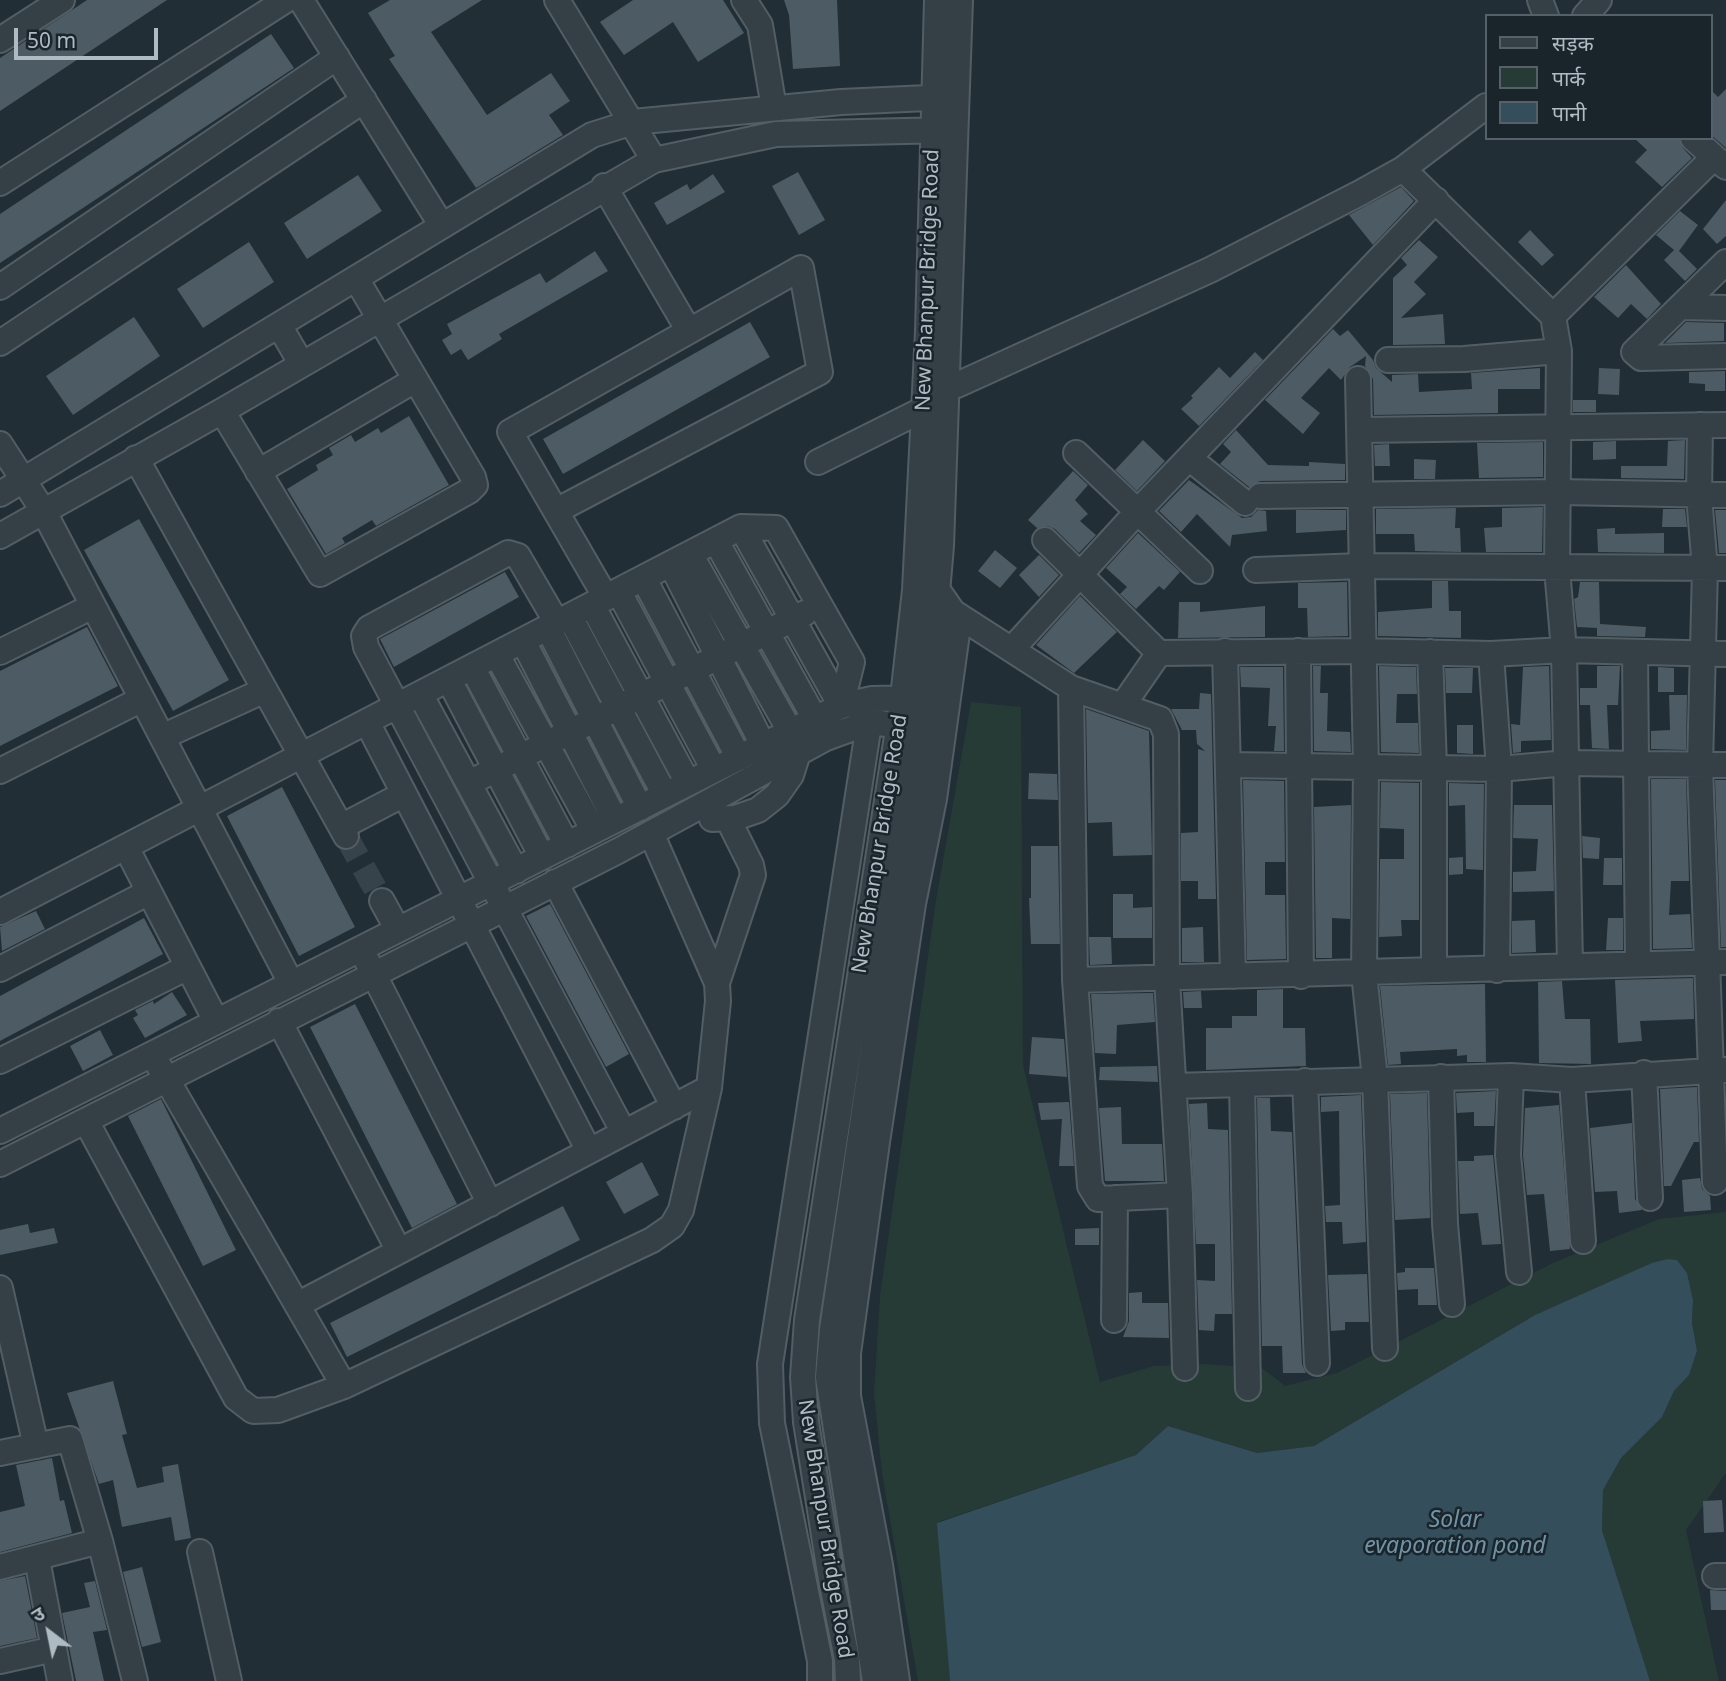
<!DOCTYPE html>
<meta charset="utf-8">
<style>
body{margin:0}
#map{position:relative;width:1726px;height:1681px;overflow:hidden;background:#212e35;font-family:"Noto Sans","Noto Sans Devanagari",sans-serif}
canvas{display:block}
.legend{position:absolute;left:1485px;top:14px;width:228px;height:126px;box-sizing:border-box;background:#1a242b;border:2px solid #556068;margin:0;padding:9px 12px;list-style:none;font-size:21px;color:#aebbc3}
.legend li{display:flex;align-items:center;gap:14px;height:35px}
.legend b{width:35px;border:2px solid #556068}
.north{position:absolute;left:14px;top:1597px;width:70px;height:70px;-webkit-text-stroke:5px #1a242b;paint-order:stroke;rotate:328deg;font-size:19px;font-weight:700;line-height:28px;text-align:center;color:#aebbc3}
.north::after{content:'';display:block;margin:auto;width:24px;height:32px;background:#aebbc3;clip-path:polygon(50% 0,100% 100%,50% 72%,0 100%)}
.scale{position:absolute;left:14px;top:28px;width:144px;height:32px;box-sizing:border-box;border:4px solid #aebbc3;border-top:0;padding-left:9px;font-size:21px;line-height:24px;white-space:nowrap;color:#aebbc3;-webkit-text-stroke:5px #1a242b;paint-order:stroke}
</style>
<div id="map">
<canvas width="1726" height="1681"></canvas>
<ul class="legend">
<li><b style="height:9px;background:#344046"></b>सड़क</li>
<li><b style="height:19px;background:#263b36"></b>पार्क</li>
<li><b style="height:19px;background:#354e5c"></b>पानी</li>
</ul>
<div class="north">उ</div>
<div class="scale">50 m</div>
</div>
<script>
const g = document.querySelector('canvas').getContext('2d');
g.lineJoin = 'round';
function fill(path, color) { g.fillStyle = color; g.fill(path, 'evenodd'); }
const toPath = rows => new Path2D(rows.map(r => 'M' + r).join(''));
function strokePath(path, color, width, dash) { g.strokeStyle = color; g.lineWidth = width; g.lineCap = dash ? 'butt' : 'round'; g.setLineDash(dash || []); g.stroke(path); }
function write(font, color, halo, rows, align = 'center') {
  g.font = font + ' "Noto Sans",sans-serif'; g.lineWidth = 5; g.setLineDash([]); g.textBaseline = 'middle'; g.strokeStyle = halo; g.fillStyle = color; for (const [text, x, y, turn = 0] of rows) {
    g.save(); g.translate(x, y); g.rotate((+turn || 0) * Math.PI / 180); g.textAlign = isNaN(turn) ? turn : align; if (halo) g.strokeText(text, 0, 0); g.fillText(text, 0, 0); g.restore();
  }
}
const green = toPath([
 [971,702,1021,707,1023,1065,1100,1382,1154,1366,1203,1364,1262,1368,1285,1386,1337,1373,1553,1263,1659,1219,1726,1212,1726,1473,1686,1530,1719,1681,1650,1681,1602,1530,1603,1489,1621,1458,1662,1417,1674,1391,1689,1375,1697,1351,1692,1323,1693,1300,1687,1273,1677,1260,1668,1259,1535,1315,1314,1446,1257,1453,1168,1426,1136,1455,938,1522,950,1681,918,1681,882,1473,874,1394,880,1296,936,900]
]);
const water = toPath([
 [1668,1259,1677,1260,1687,1273,1693,1300,1692,1323,1697,1351,1689,1375,1674,1391,1662,1417,1621,1458,1603,1490,1602,1530,1650,1681,950,1681,937,1523,1136,1455,1168,1426,1257,1453,1314,1446,1535,1315,1652,1263]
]);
const building = toPath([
 [87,0,167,0,0,111,0,58],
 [390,0,482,0,431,32,487,115,551,73,570,101,549,115,563,135,476,188,389,59,395,56,368,13],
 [633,0,723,0,744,33,698,62,673,22,624,55,600,22],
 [784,0,837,0,840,66,793,69,789,15],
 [271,34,294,68,0,263,0,214],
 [1710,89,1718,97,1726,89,1726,148,1710,134],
 [1634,138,1679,138,1683,148,1692,158,1662,187,1635,162,1647,150],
 [798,172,825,220,799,235,772,186],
 [713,174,725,192,667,225,654,203,687,184,690,190],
 [358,175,382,211,307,259,284,223],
 [1401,187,1414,201,1373,245,1349,215],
 [1726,200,1726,236,1717,244,1703,229],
 [1680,211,1698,225,1679,251,1697,269,1685,281,1664,260,1674,250,1656,235],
 [1530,230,1554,255,1542,266,1518,242],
 [1419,240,1438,257,1414,282,1426,294,1401,318,1443,314,1445,344,1393,345,1393,278,1407,265,1401,258],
 [249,242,274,282,203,328,177,289],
 [595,251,608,271,499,334,502,339,468,360,461,349,451,355,442,340,452,334,447,324,540,273,546,283],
 [1626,265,1661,304,1647,319,1631,304,1618,318,1594,297],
 [134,317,160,356,73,415,46,376],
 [750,322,770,357,563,474,543,439],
 [1686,322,1724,323,1724,341,1665,343],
 [1333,329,1340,336,1348,330,1373,360,1376,368,1392,382,1392,375,1418,374,1419,392,1472,389,1471,373,1540,368,1540,389,1498,389,1498,413,1374,415,1373,379,1365,366,1366,356,1350,367,1341,380,1329,368,1301,398,1320,413,1303,434,1265,400],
 [1255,352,1263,360,1199,426,1181,409,1193,398,1191,396,1219,367,1230,378],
 [1599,368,1620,369,1619,395,1598,394],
 [1725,371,1725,391,1705,391,1705,384,1689,383,1689,372],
 [1573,400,1596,400,1596,412,1573,412],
 [409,416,449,485,376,526,372,520,342,538,345,543,326,554,287,489,318,470,316,465,333,455,329,448,351,435,355,442,378,428,381,433],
 [1236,430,1268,465,1309,466,1309,462,1345,464,1345,480,1260,481,1249,487,1220,464,1231,452,1223,444],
 [1143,440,1165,461,1137,491,1115,470],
 [1685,440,1684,479,1621,478,1621,466,1667,466,1668,441],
 [1616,441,1616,459,1593,460,1593,442],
 [1543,442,1543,477,1479,478,1477,443],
 [1389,444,1390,466,1375,466,1374,445],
 [1414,459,1436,460,1435,479,1414,479],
 [1073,471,1088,485,1075,500,1088,514,1080,521,1096,535,1079,553,1055,529,1048,526,1037,528,1028,520],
 [1189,480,1242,518,1251,517,1258,510,1266,511,1267,531,1232,535,1230,547,1197,514,1181,532,1159,511],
 [1543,507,1542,552,1486,552,1484,528,1502,527,1502,508],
 [1456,508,1455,528,1460,528,1461,552,1415,551,1414,534,1376,534,1376,509],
 [1663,509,1685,509,1687,527,1662,527],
 [1296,510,1346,510,1346,530,1296,533],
 [1715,510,1726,510,1726,553,1719,553],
 [139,519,229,680,173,711,84,550],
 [1615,528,1615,534,1664,533,1664,553,1598,552,1597,529],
 [1138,533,1180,572,1164,590,1159,586,1136,609,1120,594,1127,587,1106,568],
 [995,550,1017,568,1000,588,978,571],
 [1039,555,1059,575,1039,597,1019,575],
 [505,572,519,597,394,667,380,639],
 [1432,581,1448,581,1449,611,1461,611,1461,638,1378,636,1378,612,1432,608],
 [1347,582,1348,636,1308,637,1307,608,1298,608,1298,583],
 [1580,582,1599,582,1600,624,1646,627,1645,637,1597,636,1597,628,1577,627,1574,599,1578,597],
 [1080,596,1117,632,1074,673,1036,645],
 [1179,602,1200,602,1200,612,1265,606,1265,637,1178,638],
 [87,627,118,686,0,746,0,671],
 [1313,666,1321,666,1320,693,1328,693,1327,731,1350,732,1351,752,1314,751],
 [1379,666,1416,667,1417,694,1397,694,1396,723,1418,723,1419,753,1381,752],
 [1549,666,1551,740,1521,741,1521,752,1513,753,1511,724,1520,725,1523,667],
 [1597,666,1620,666,1618,705,1607,705,1609,749,1592,748,1590,705,1580,705,1580,688,1597,688],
 [1240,667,1283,667,1284,751,1274,751,1276,726,1268,726,1270,688,1241,687],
 [1658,667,1674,668,1674,692,1658,692],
 [1445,668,1473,668,1472,693,1446,693],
 [1200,693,1211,694,1216,899,1198,899,1198,881,1181,881,1181,833,1198,832,1198,749,1205,751,1197,744,1196,730,1182,730,1171,709,1199,709],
 [1669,695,1687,695,1686,750,1651,749,1651,731,1670,730],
 [1086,709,1149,731,1152,855,1113,856,1112,822,1088,823],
 [1457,725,1473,725,1473,754,1457,753],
 [1029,773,1057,774,1058,800,1028,799],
 [1651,779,1686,779,1689,881,1671,881,1669,915,1690,914,1692,948,1653,949],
 [1243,780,1284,781,1285,862,1265,862,1265,895,1285,895,1286,959,1247,960],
 [1715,780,1726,780,1726,947,1721,947],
 [1381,782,1419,783,1419,920,1401,920,1402,936,1379,937,1380,859,1404,859,1404,829,1380,828],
 [1449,783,1484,784,1483,870,1466,869,1465,805,1449,806],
 [282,787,355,927,299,956,227,816],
 [1351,805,1350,919,1332,918,1332,958,1316,958,1314,807],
 [1514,805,1552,805,1554,891,1513,892,1513,872,1536,871,1538,839,1513,838],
 [1582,836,1600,838,1599,859,1583,858],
 [1031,846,1058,846,1060,944,1031,944,1029,898,1031,898],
 [1463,857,1463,874,1449,875,1449,858],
 [1604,858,1622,858,1622,885,1603,885],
 [1113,894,1133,894,1133,908,1152,907,1152,938,1113,938],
 [550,904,629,1054,606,1067,526,916],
 [36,911,45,929,2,951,0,927],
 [144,918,163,954,0,1041,0,996],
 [1608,918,1623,918,1623,950,1606,950],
 [1535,920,1536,952,1512,953,1512,921],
 [1203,927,1204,962,1182,962,1182,928],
 [1089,937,1111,937,1112,964,1090,965],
 [1693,978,1694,1019,1640,1021,1642,1041,1618,1043,1615,980],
 [1562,981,1565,1019,1590,1019,1591,1064,1539,1063,1538,982],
 [1485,984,1486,1062,1467,1062,1467,1055,1457,1056,1457,1049,1400,1052,1401,1064,1388,1065,1380,986],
 [1283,989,1283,1028,1305,1028,1306,1066,1206,1070,1206,1028,1232,1028,1232,1016,1257,1016,1257,990],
 [1201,991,1202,1008,1184,1008,1183,992],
 [172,992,187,1015,145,1038,133,1018,138,1015,135,1010,153,1001,154,1004],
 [1153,993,1155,1022,1117,1025,1116,1054,1095,1053,1091,994],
 [355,1004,457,1204,412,1228,310,1027],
 [100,1030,113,1055,83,1071,70,1046],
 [1032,1037,1064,1039,1067,1077,1029,1074],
 [1157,1066,1158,1082,1099,1080,1100,1067],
 [1697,1087,1699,1142,1694,1142,1671,1186,1664,1186,1660,1089],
 [1496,1091,1494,1126,1474,1126,1474,1112,1457,1113,1456,1093],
 [1427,1093,1430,1218,1395,1220,1390,1094],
 [1361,1095,1366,1242,1343,1244,1342,1222,1326,1222,1325,1206,1340,1205,1339,1111,1321,1112,1321,1097],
 [1257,1098,1270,1098,1271,1131,1292,1132,1302,1364,1306,1373,1283,1373,1282,1346,1262,1346],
 [161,1099,236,1250,203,1266,128,1116],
 [1069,1102,1074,1166,1059,1166,1062,1119,1041,1120,1038,1103],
 [1207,1103,1208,1129,1228,1130,1232,1314,1215,1314,1214,1331,1199,1330,1197,1280,1215,1281,1215,1244,1196,1244,1189,1104],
 [1559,1105,1570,1249,1550,1251,1544,1194,1527,1195,1523,1155,1525,1108],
 [1121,1107,1122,1144,1162,1144,1164,1181,1105,1181,1099,1108],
 [1632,1123,1635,1199,1642,1210,1619,1213,1617,1191,1595,1192,1590,1128],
 [1493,1155,1501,1244,1482,1245,1478,1213,1460,1214,1458,1161,1474,1161,1474,1156],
 [642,1162,659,1195,624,1214,606,1182],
 [1700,1178,1702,1189,1710,1196,1711,1210,1684,1212,1682,1180],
 [563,1206,580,1240,347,1357,330,1323],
 [28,1224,30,1233,54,1228,58,1243,0,1255,0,1230],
 [1099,1228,1099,1245,1075,1245,1075,1229],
 [1405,1268,1434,1268,1437,1305,1418,1305,1418,1289,1398,1290,1397,1273,1405,1272],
 [1367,1274,1369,1322,1345,1322,1345,1330,1331,1331,1328,1275],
 [1142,1292,1142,1303,1168,1303,1169,1338,1123,1337,1129,1321,1129,1293],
 [113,1381,127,1434,122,1435,137,1488,164,1482,162,1467,178,1464,191,1538,175,1541,171,1517,122,1527,113,1480,99,1484,67,1393],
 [52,1458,60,1501,64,1500,72,1533,0,1552,0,1512,25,1506,16,1465],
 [1722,1500,1724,1532,1704,1533,1703,1501],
 [142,1567,161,1642,142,1647,123,1572],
 [25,1576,37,1638,0,1646,0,1581],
 [95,1581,107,1630,93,1632,104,1681,76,1681,62,1613,90,1607,84,1583],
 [1710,1590,1726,1591,1726,1610,1711,1610]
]);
const minorTunnel = toPath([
 [346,836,382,901]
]);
const minor = toPath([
 [301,0,442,226],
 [557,0,654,160],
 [744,0,760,25,774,108],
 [1540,0,1546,16],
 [1585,16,1599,0],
 [0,40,62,0],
 [1693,138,1715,158],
 [1403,169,1553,316,1710,161,1715,158,1726,167],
 [0,183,286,0],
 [604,186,689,331],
 [1726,262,1634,352,1641,358,1726,356],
 [0,287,337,57],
 [1681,307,1726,308],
 [1553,316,1559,351,1557,569,1564,650,1570,966],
 [280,327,301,363],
 [0,343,364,100],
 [1388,360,1464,359,1559,351],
 [1358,379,1366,766,1364,973,1375,1079,1385,1348],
 [946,385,957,385,1210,270,1360,193,1403,169,1486,106],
 [222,411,320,574,469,491,475,485,473,477,357,280],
 [1700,425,1699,496,1705,569,1700,766,1715,1182],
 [1361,430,1726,425],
 [0,444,44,512,291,983],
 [1076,453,1200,571],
 [136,458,346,836],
 [1189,458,1245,503],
 [818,462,924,409],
 [258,472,415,380],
 [0,494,592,135,633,122,841,102,949,97],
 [1260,496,1559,492,1726,495],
 [556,511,820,372,801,268,510,432,606,598],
 [0,536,222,411,654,160,776,134,948,130],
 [1045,540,1159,653,1123,705],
 [716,541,815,719],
 [690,554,790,731],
 [671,564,763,745],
 [1256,570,1361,566,1726,568],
 [644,579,739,758],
 [619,592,714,770],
 [592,605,688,783],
 [953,612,1071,688,1160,719,1166,734,1167,979,1180,1195,1185,1368],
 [570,617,665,795],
 [557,623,518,556,508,553,369,628,364,636,366,647,624,1133],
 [548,628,640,808],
 [523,641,615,820],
 [1012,649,1138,511,1436,200],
 [1225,651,1233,976],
 [1298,651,1301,976],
 [0,652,93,606],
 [1430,652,1434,767,1434,969],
 [1159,653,1362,651,1491,654,1564,650,1726,654],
 [1635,653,1638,963],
 [1491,654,1499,769,1497,970],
 [497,655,594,831],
 [472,667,567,845],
 [449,680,542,857],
 [1071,688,1075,980,1090,1186,1098,1199,1180,1195],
 [420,694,516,871],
 [367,722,589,1151],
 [162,737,265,690],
 [1230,765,1499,769,1567,763,1726,765],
 [0,771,142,699],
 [469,783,805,613],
 [712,819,735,818,758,810,777,795,791,775,798,753],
 [341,827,404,794],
 [126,847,216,1021],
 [555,882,674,1107],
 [382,901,398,930],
 [0,912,741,527,776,528,852,662,841,706,741,527],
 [367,961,490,1204],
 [0,969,149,892],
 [1075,980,1726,962],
 [717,983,753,875,751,865,728,819],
 [279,1021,399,1251],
 [0,1061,188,967],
 [159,1066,344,1386],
 [1644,1073,1650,1198],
 [1511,1076,1508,1155,1519,1272],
 [1441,1077,1445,1224,1452,1304],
 [1572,1080,1583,1241],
 [1305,1081,1317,1363],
 [1242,1084,1248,1388],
 [1174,1086,1511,1076,1572,1080,1725,1070],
 [86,1121,236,1398,253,1411,278,1410,344,1386,652,1240,672,1226,681,1210,709,1088,718,1001,717,983,651,833],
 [0,1131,841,706,872,699,916,698],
 [0,1164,618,851,826,738,870,722,911,727],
 [0,1288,36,1446],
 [297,1305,709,1088],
 [1114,1320,1115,1198],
 [0,1453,70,1439,100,1541,135,1681],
 [200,1552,229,1681],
 [37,1559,60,1681],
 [0,1567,100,1541],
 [1715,1576,1726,1576],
 [0,1661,54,1649],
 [820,1681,820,1661,772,1423,770,1364,871,711],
 [848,1681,847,1659,831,1579,806,1422,803,1377,807,1320,903,697,915,590,928,331,937,0],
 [875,1681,828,1377,832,1330,933,640,941,546,960,0],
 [897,1681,880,1565,848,1396,848,1353,877,1142,913,904,934,799,958,626,953,612,937,589]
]);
const streetNames = [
 ["New Bhanpur Bridge Road",928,280,-88],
 ["New Bhanpur Bridge Road",880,844,-81],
 ["New Bhanpur Bridge Road",825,1529,81]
];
const waterNames = [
 ["Solar",1455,1520],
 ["evaporation pond",1455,1546]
];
fill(green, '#263b36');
fill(water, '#354e5c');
fill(building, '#4c5b64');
strokePath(minorTunnel, '#36434a', 24, [24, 12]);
strokePath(minor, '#525d64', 28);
strokePath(minor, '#344046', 24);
write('21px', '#aebbc3', '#1a242b', streetNames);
write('italic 23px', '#7093a6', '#1a242b', waterNames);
</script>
